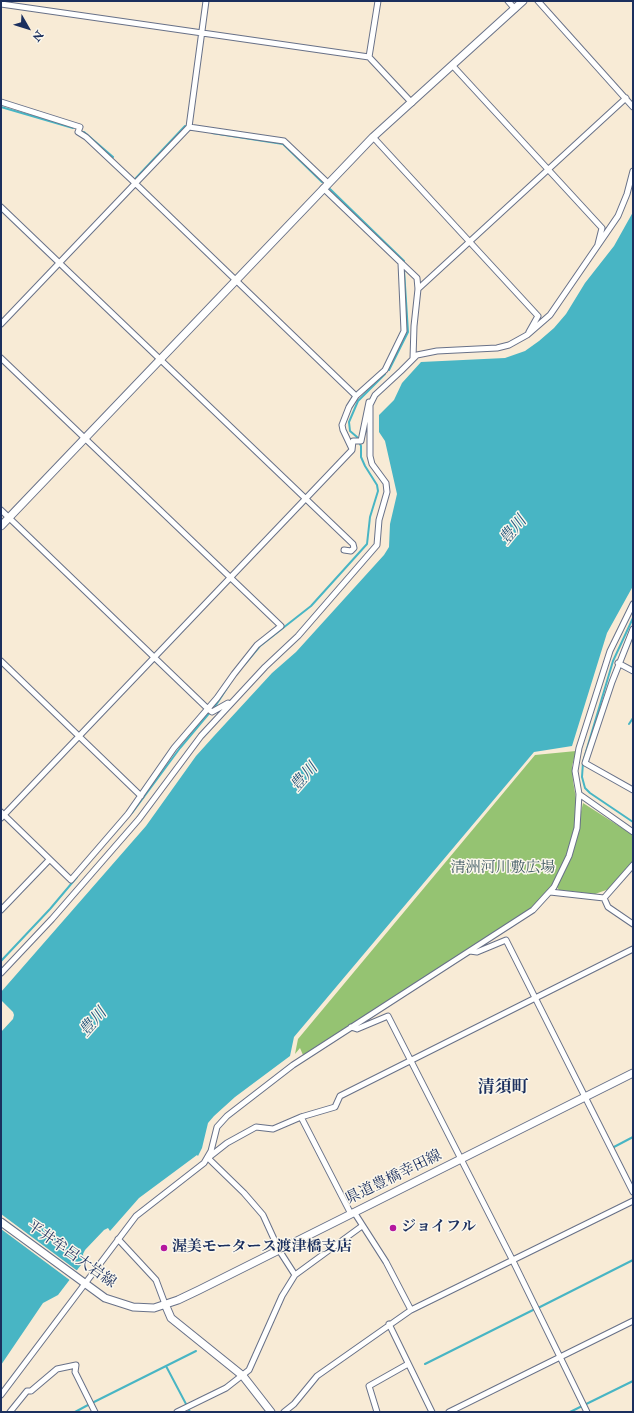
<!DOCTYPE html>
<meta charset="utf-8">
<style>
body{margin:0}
#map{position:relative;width:634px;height:1413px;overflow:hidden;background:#f8ebd6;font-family:"IM FELL Double Pica",serif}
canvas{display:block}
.frame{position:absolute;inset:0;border:2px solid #1b2f5e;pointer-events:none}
.north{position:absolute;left:8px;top:8px;width:40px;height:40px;-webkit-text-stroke:3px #fbf7ec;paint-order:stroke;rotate:129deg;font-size:11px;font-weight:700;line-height:16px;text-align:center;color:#1b2f5e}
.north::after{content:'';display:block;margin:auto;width:14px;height:18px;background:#1b2f5e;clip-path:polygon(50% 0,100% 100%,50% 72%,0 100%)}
</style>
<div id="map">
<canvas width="634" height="1413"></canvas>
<div class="frame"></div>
<div class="north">N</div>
</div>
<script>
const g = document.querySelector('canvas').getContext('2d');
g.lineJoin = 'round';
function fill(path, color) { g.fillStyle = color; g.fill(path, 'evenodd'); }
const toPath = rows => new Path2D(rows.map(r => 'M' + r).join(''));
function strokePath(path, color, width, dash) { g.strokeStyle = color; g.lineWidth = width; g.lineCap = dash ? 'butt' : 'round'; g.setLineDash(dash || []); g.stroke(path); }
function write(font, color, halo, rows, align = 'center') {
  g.font = font + ' "IM FELL Double Pica","Noto Serif JP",serif'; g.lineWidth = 3; g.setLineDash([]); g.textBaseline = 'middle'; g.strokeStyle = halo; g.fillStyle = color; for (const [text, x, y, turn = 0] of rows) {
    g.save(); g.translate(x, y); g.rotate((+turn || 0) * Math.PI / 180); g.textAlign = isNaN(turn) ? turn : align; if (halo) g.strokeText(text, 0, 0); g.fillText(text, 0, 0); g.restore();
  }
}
const green = toPath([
 [576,751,572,766,573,781,577,805,575,831,570,847,556,881,545,895,529,910,303,1055,300,1048,295,1054,298,1039,535,755],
 [583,803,633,835,633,861,609,889,595,894,559,890,556,886,572,852]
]);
const water = toPath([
 [633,212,633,586,607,633,572,746,534,752,294,1037,290,1056,235,1097,214,1116,208,1123,202,1148,198,1156,197,1155,139,1198,110,1231,108,1228,104,1230,85,1250,83,1254,84,1261,58,1295,43,1303,1,1365,1,1032,13,1019,14,1015,13,1012,1,1000,1,992,146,826,196,756,214,736,272,673,296,652,384,555,389,547,390,524,397,494,385,441,379,432,379,415,394,400,402,383,421,362,505,358,525,351,539,341,554,328,566,314,585,283,614,246]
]);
const pier = toPath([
 [1,1214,79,1272,71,1281,1,1229]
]);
const stream = toPath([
 [1,107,73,128],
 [84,132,113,157],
 [212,133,283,144,322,182],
 [136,178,185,126],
 [330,189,404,261],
 [389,370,408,332,404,270],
 [633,618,613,661,583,762,582,777,585,788,590,793,633,822],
 [244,665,260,646,311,606,367,544,370,517,378,491,377,485,365,466,361,457,361,446,357,437,350,431,349,422,358,401,385,374],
 [629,724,633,718],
 [132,813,180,748,216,705,229,685],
 [116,831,122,824],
 [1,961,50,909,77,877],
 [612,1148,633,1137],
 [538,1308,633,1260],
 [425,1364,533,1310],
 [166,1366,186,1404],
 [92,1403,196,1351],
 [189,1410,190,1412],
 [75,1412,88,1405],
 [570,1412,633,1381]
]);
const street = toPath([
 [508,1,515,9],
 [538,1,633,107],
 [1,4,369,57,412,103],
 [369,57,378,1],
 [452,65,602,228,598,244],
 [1,102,80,127,78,132,86,137,136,184,356,396],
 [189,127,284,141,328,183],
 [373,137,538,316,529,332],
 [323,188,417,278,418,289,414,326,413,358],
 [1,207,353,544,354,548,351,551,344,550],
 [418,289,626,98],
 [1,324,189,127,206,1],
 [1,358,281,626,257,645,234,674,217,698,174,748,128,814,71,880,1,812],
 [352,449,343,430,342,425,349,407,356,396,385,370,404,331,401,263],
 [1,510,208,709,212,712,228,703,230,704],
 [633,629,612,682,585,763,633,790],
 [1,661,141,796],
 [618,663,633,671],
 [579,794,633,832],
 [1,818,352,450,353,441,361,441,369,402],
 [550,892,604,898,608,907,633,924],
 [604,898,633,865],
 [1,910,49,860],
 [470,951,477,952,506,940,633,1192],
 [1,973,52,919,139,819,201,736,265,667,298,636,377,545,379,520,387,492,386,483,372,464,370,456,370,405,375,395,401,371,417,355,437,351,497,348,509,345,527,335,550,315,618,216,627,194,633,171],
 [351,1027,357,1029,388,1016,513,1261,587,1412],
 [301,1117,351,1214],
 [354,1212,386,1262,411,1310],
 [118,1239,156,1280,165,1304],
 [295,1275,279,1250,263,1215,244,1193,208,1158,227,1143,256,1127,273,1129,301,1117,335,1107,340,1096,633,949],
 [389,1324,432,1412],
 [1,1395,136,1216,204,1163,211,1151,217,1127,227,1116,293,1065,533,910,554,887,569,856,577,828,579,794,575,771,579,748,610,651,633,604],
 [10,1412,27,1391,31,1391,57,1369,76,1365,75,1372,95,1412],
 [177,1412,226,1388,249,1370,282,1296,295,1275,362,1226],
 [284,1412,294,1404,317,1376,411,1310,633,1201],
 [377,1412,369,1386,408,1364],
 [449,1412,633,1321]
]);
const secondary = toPath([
 [1,526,373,137,523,1],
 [1,1222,105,1298,133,1307,154,1308,178,1300,199,1290,633,1073],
 [165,1304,171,1318,243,1376,271,1412]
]);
const markers = [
 [393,1228,4,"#b5179e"],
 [164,1248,4,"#b5179e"]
];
const parkNames = [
 ["清洲河川敷広場",503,869]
];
const streetNames = [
 ["県道豊橋幸田線",394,1178,-26],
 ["平井牟呂大岩線",71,1255,35]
];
const poiNames = [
 ["ジョイフル",401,1228],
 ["渥美モータース渡津橋支店",172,1248]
];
const waterNames = [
 ["豊川",514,531,-51],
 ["豊川",305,778,-49],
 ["豊川",94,1023,-49]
];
const quarterNames = [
 ["清須町",503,1088]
];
fill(green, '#95c372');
fill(water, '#48b5c4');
fill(pier, '#f8ebd6');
strokePath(stream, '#48b5c4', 2);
strokePath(street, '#687188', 7);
strokePath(secondary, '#687188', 9);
strokePath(street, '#fff', 5);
strokePath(secondary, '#fff', 7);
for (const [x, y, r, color] of markers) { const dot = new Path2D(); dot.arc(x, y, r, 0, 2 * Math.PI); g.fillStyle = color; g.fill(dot); strokePath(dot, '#fbf7ec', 1.5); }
write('15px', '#405b64', '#fbf7ec', parkNames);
write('15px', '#1b2f5e', '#fbf7ec', streetNames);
write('bold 15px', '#1b2f5e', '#fbf7ec', poiNames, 'left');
write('italic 16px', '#28577d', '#fbf7ec', waterNames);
write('bold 17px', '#1b2f5e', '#fbf7ec', quarterNames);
</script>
